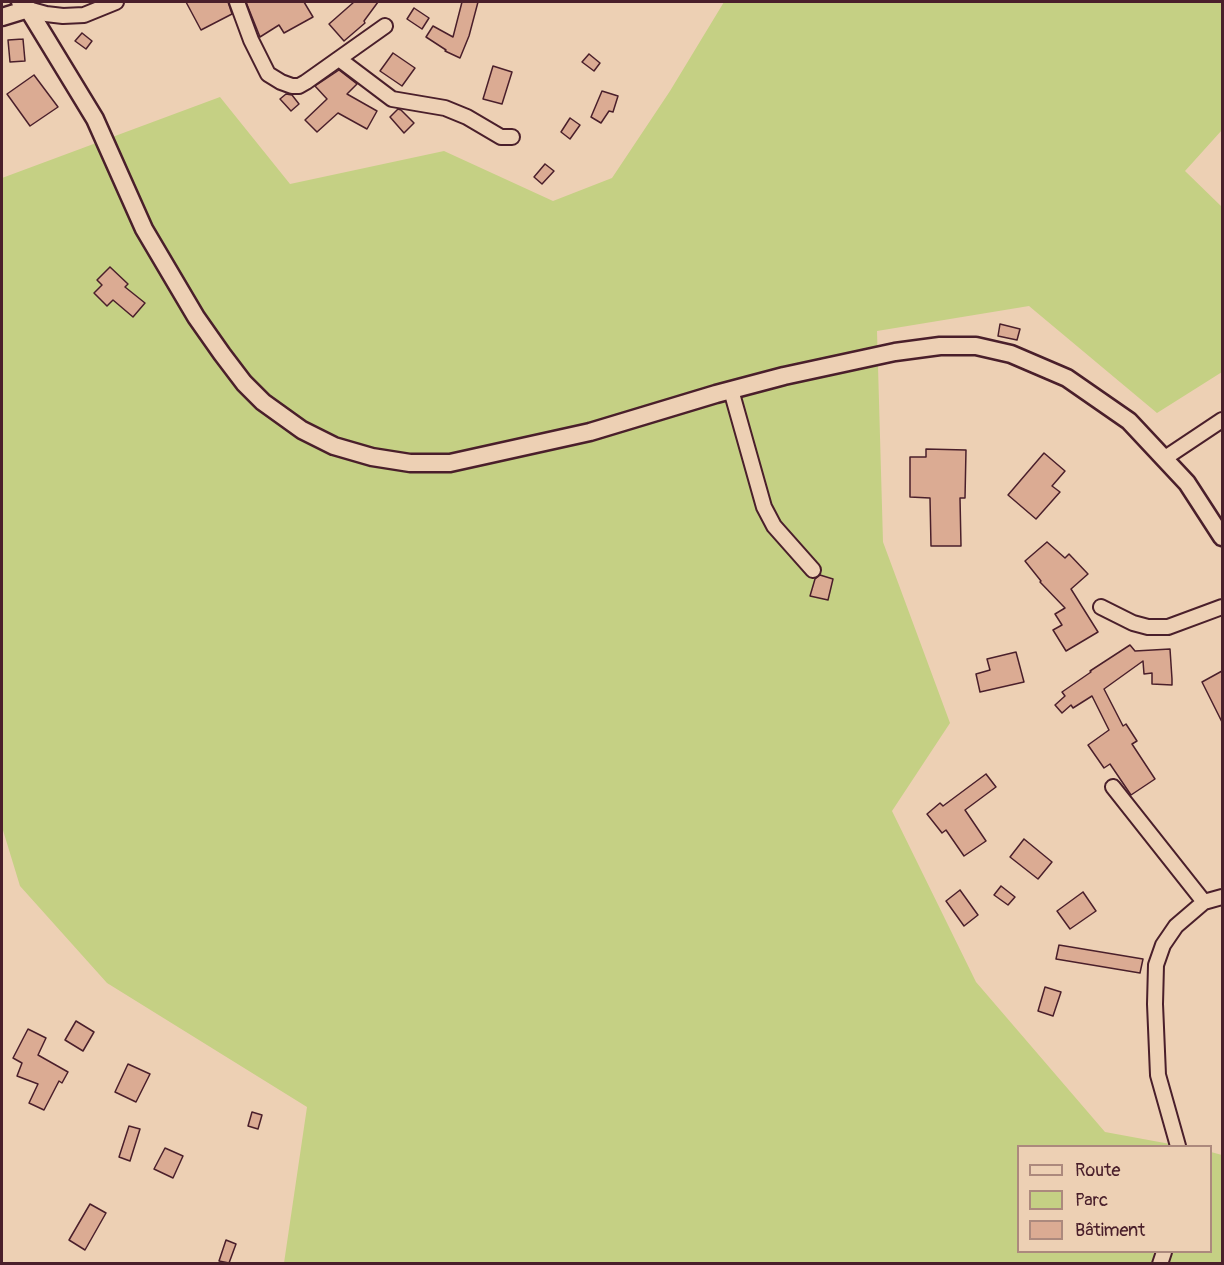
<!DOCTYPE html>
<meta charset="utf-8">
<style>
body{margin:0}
#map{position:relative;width:1224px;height:1265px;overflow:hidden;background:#edd0b4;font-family:Pangolin,sans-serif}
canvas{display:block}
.frame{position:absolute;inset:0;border:3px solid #4a1f2b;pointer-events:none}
.legend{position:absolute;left:1017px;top:1145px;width:195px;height:108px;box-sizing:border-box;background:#edd0b4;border:2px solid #ac897d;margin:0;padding:8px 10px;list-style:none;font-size:18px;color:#4a1f2b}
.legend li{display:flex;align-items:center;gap:12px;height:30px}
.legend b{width:30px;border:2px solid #ac897d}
</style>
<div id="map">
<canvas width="1224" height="1265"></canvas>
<div class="frame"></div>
<ul class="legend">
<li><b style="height:8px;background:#edd0b4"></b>Route</li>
<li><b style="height:16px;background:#c5d084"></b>Parc</li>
<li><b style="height:16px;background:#dbab93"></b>Bâtiment</li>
</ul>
</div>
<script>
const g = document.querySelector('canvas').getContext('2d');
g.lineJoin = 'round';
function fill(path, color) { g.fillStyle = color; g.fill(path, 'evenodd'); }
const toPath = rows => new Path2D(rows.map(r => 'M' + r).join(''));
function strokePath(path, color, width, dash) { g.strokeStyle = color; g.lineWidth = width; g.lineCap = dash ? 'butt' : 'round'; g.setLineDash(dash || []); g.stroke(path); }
const green = toPath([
 [724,2,1222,2,1222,130,1185,171,1222,207,1222,372,1157,413,1029,306,877,331,883,542,950,723,892,811,976,982,1105,1132,1181,1146,1018,1146,1018,1252,1210,1252,1211,1152,1222,1155,1222,1263,284,1263,307,1107,107,983,20,886,2,827,2,178,220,97,290,184,444,151,553,201,612,178,670,91]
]);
const building = toPath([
 [186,2,228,2,232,14,201,30,186,2],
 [246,2,304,2,313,17,284,33,279,25,260,37,246,2],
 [354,2,378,2,364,21,365,23,344,41,329,24,354,2],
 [462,2,478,2,469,36,460,58,445,51,446,50,426,37,433,26,453,37,462,2],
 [414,8,429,18,422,29,407,19,414,8],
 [82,33,92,41,86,49,75,41,82,33],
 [23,39,25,61,10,62,8,40,23,39],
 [393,53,415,68,402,86,380,71,393,53],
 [589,54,600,63,594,71,582,62,589,54],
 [493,66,512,72,502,104,483,99,493,66],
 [339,70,357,84,347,94,377,111,367,129,338,113,317,132,305,120,327,99,315,86,339,70],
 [34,75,58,107,30,126,7,94,34,75],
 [602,91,618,96,613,112,609,111,601,123,591,117,602,91],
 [286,94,292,95,299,104,291,111,280,99,286,94],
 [398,109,401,110,414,123,404,133,390,117,398,109],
 [570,118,580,125,570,139,561,132,570,118],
 [545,164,554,171,542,184,534,177,545,164],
 [110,267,128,284,125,287,145,303,133,317,113,300,107,306,94,293,102,285,97,280,110,267],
 [1000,324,1020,329,1017,340,998,336,1000,324],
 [926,449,966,450,965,498,960,498,961,546,931,546,930,498,910,497,910,457,926,457,926,449],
 [1044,453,1065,471,1052,486,1060,492,1036,519,1008,495,1044,453],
 [1047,542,1065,558,1069,554,1088,574,1071,589,1098,632,1066,651,1053,630,1062,625,1055,614,1065,608,1040,582,1041,581,1025,561,1047,542],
 [820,575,833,579,828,600,810,596,815,579,820,575],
 [1130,645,1135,651,1170,649,1172,679,1172,685,1152,684,1152,673,1144,674,1143,661,1104,689,1123,726,1126,724,1137,741,1132,744,1155,779,1131,795,1110,764,1104,768,1088,745,1109,730,1092,696,1073,708,1071,705,1062,713,1055,705,1065,696,1062,692,1091,672,1090,671,1130,645],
 [1016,652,1024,682,980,692,976,674,990,670,987,659,1016,652],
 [1222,671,1222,722,1202,682,1222,671],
 [986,774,996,787,965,810,986,841,964,856,946,830,942,833,927,814,940,803,943,806,986,774],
 [1024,839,1052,862,1038,879,1010,857,1024,839],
 [1001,886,1015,897,1008,905,994,895,1001,886],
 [960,890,978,915,964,926,946,901,960,890],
 [1083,892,1096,911,1070,929,1057,911,1083,892],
 [1059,945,1143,959,1140,973,1056,959,1059,945],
 [1045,987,1061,992,1053,1016,1038,1011,1045,987],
 [76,1021,94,1032,83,1051,65,1040,76,1021],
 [28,1029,46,1038,38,1055,68,1072,62,1083,59,1081,44,1110,29,1103,38,1084,17,1076,22,1063,13,1058,28,1029],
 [128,1064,150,1074,136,1102,115,1092,128,1064],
 [252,1112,262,1115,258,1129,248,1126,252,1112],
 [129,1126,140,1129,130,1161,119,1157,129,1126],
 [165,1148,183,1156,173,1178,154,1169,165,1148],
 [90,1204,106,1213,85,1250,69,1240,90,1204],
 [226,1240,236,1244,229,1263,219,1261,226,1240]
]);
const minor = toPath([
 [237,2,251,40,268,74,281,82,292,86,299,86,306,82,385,26],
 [28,9,46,14,63,16,84,15,116,2],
 [339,59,392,99,445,108,467,117,501,137,512,137],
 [731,390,764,507,774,526,813,570],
 [1165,458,1222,420],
 [1101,607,1133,623,1148,627,1168,627,1222,607],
 [1113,787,1204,902],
 [1178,1146,1158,1075,1155,1004,1156,965,1163,945,1176,926,1204,902,1222,897],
 [1160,1264,1164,1252]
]);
const tertiary = toPath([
 [20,2,28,9,95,119,144,229,196,317,222,354,244,383,263,402,302,430,334,446,372,457,410,463,450,463,590,432,716,394,784,376,895,352,940,346,976,346,1011,354,1067,378,1129,421,1187,483,1222,537],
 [2,17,28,9]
]);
fill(green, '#c5d084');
fill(building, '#dbab93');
strokePath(building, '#4a1f2b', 1.5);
strokePath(minor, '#4a1f2b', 18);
strokePath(tertiary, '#4a1f2b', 21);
strokePath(minor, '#edd0b4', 14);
strokePath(tertiary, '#edd0b4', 16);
</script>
